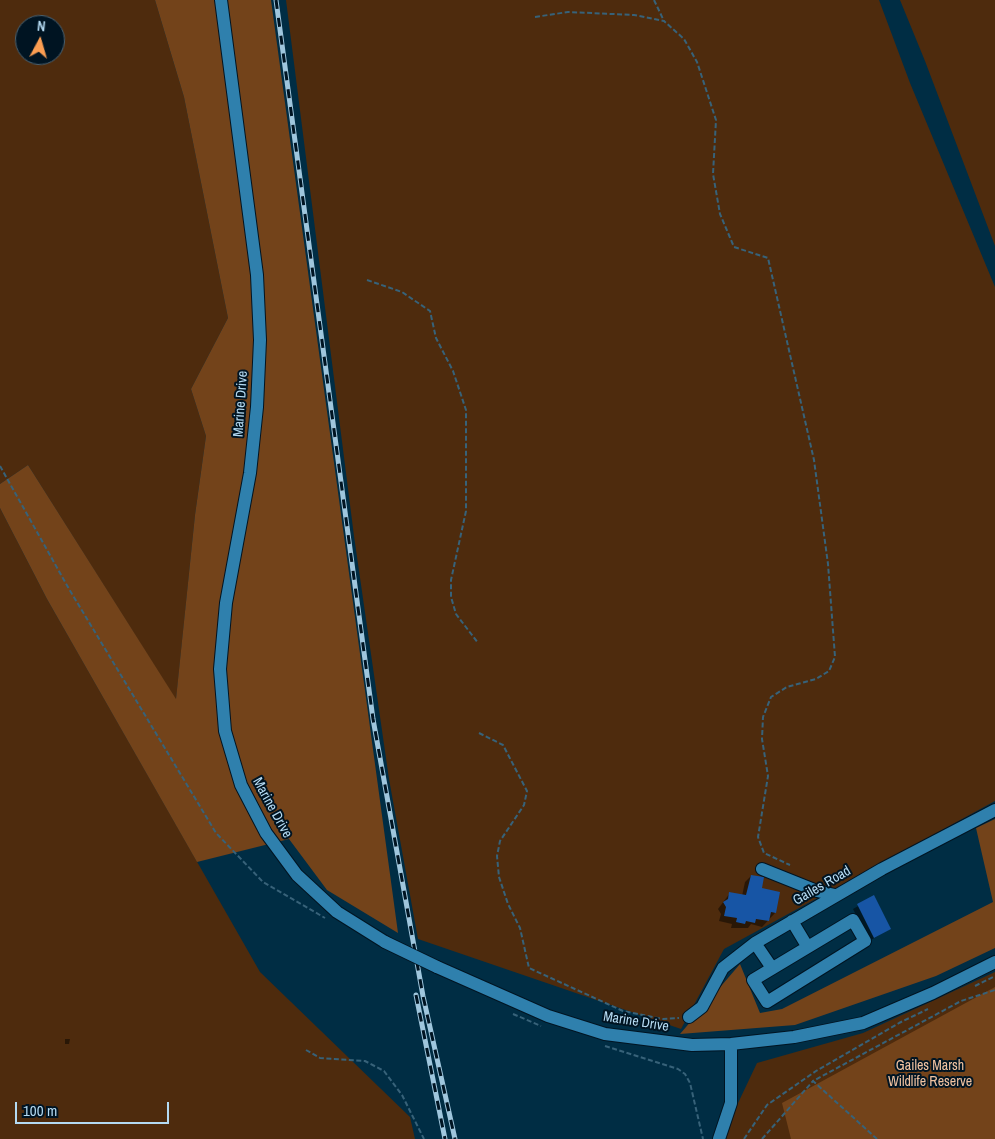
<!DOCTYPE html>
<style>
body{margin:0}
#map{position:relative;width:995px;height:1139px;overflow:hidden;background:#002d44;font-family:"Archivo Narrow",sans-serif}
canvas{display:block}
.north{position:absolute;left:15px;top:15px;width:50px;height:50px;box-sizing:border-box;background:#001422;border:1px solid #486375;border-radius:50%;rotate:6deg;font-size:14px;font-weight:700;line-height:20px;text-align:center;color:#b4daf2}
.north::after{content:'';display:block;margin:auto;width:18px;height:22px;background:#fc9e52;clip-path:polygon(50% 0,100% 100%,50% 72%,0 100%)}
.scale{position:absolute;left:15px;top:1102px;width:154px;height:22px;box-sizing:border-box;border:2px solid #b4daf2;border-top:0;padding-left:6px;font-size:15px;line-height:18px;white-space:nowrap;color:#b4daf2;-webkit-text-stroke:4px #001422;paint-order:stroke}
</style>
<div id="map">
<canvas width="995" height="1139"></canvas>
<div class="north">N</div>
<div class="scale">100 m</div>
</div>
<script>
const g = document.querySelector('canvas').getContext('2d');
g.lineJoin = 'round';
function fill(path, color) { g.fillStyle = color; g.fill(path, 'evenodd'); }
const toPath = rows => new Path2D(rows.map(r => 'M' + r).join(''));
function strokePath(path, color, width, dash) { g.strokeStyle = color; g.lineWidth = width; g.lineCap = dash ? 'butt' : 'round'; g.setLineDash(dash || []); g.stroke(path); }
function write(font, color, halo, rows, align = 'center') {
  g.font = font + ' "Archivo Narrow",sans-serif'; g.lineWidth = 4; g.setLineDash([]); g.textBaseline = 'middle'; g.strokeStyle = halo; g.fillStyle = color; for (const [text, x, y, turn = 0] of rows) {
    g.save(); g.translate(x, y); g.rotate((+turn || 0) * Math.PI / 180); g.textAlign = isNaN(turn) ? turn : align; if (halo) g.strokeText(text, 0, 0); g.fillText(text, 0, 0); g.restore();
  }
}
const green = toPath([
 [0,0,155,0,184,97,228,318,191,389,206,436,195,515,176,700,28,465,0,484],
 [25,25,55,25,55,55,25,55],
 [286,0,879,0,910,83,995,287,995,801,724,949,681,1029,418,939,389,779,354,536],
 [900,0,995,0,995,246,925,61],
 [0,508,47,599,260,972,410,1117,415,1139,0,1139],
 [995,972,995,1139,721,1139,757,1063,863,1033]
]);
const forest = toPath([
 [155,0,271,0,398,933,327,890,289,839,197,862,47,599,0,508,0,484,28,465,176,699,195,515,206,436,191,389,228,318,184,97],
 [995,819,995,948,936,976,795,1025,680,1034,740,964,760,1013,782,1009,993,902,976,828],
 [995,987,995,1139,791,1139,782,1103]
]);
const shadow = toPath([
 [751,876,775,913,762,927,751,924,748,928,731,928,732,924,719,921,721,914,718,909,730,893,742,896,745,882],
 [874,897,890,929,869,941,853,909],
 [70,1039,69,1044,65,1044,65,1039]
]);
const building = toPath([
 [751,875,764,877,762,888,780,892,776,913,771,912,769,921,756,919,755,923,746,921,745,924,736,922,737,918,724,916,726,907,723,902,728,899,729,892,746,895],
 [874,895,891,929,874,938,857,904]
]);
const path = toPath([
 [654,0,664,21],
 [535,17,568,12,634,15,664,21,684,39,697,62,716,120,713,174,720,214,734,247,768,258,814,460,828,564,835,657,829,671,816,679,787,687,771,697,763,717,762,739,768,776,758,837,764,853,790,865],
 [367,280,402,292,430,311,436,338,453,371,466,410,466,511,451,580,451,597,456,614,478,643],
 [0,466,69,589,216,833,263,882,325,918],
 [479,733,503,745,527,791,524,805,500,841,497,856,499,877,508,904,520,928,529,968,623,1011,663,1019,679,1018],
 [975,986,995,976],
 [513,1014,541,1026],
 [605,1046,678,1069,685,1074,690,1083,703,1139],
 [306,1050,320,1058,365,1061,384,1071,402,1095,424,1139],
 [744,1139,767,1105,816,1071,899,1023,928,1009],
 [762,1139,813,1081],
 [877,1139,813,1081,961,1001,995,990]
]);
const minor = toPath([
 [221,0,257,275,260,340,257,407,250,473,226,603,220,669,225,731,241,785,266,833,297,875,337,912,385,942],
 [762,869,817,891,835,895],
 [853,920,865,941,767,1002,753,980,853,920],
 [792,921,807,946],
 [755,943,772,968],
 [437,967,548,1016,605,1034,692,1045,731,1044,794,1037,863,1023,933,993,995,962],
 [689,1017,702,1007,723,968,755,943,882,869,995,810],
 [719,1139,731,1103,731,1044]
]);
const rail = toPath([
 [276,0,373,719,423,996,455,1139],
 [416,995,445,1139]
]);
const minorBridge = toPath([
 [385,942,437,967]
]);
const streetNames = [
 ["Marine Drive",241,404,-86],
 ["Marine Drive",272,808,61],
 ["Gailes Road",822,886,-30],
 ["Marine Drive",636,1022,9]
];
const parkNames = [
 ["Gailes Marsh",930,1066],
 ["Wildlife Reserve",930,1082]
];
fill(green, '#4e2b0d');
fill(forest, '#73431a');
fill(shadow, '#0007');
fill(building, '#1755a5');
strokePath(minor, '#001422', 14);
strokePath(path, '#376279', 2, [5, 2.5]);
strokePath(minor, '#2f80ad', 12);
strokePath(rail, '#9fc6dd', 5);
strokePath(rail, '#001422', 3, [9]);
strokePath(minorBridge, '#001422', 14, []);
strokePath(minorBridge, '#2f80ad', 12);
write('14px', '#b4daf2', '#001422', streetNames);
write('14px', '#f1c3a1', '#001422', parkNames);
</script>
